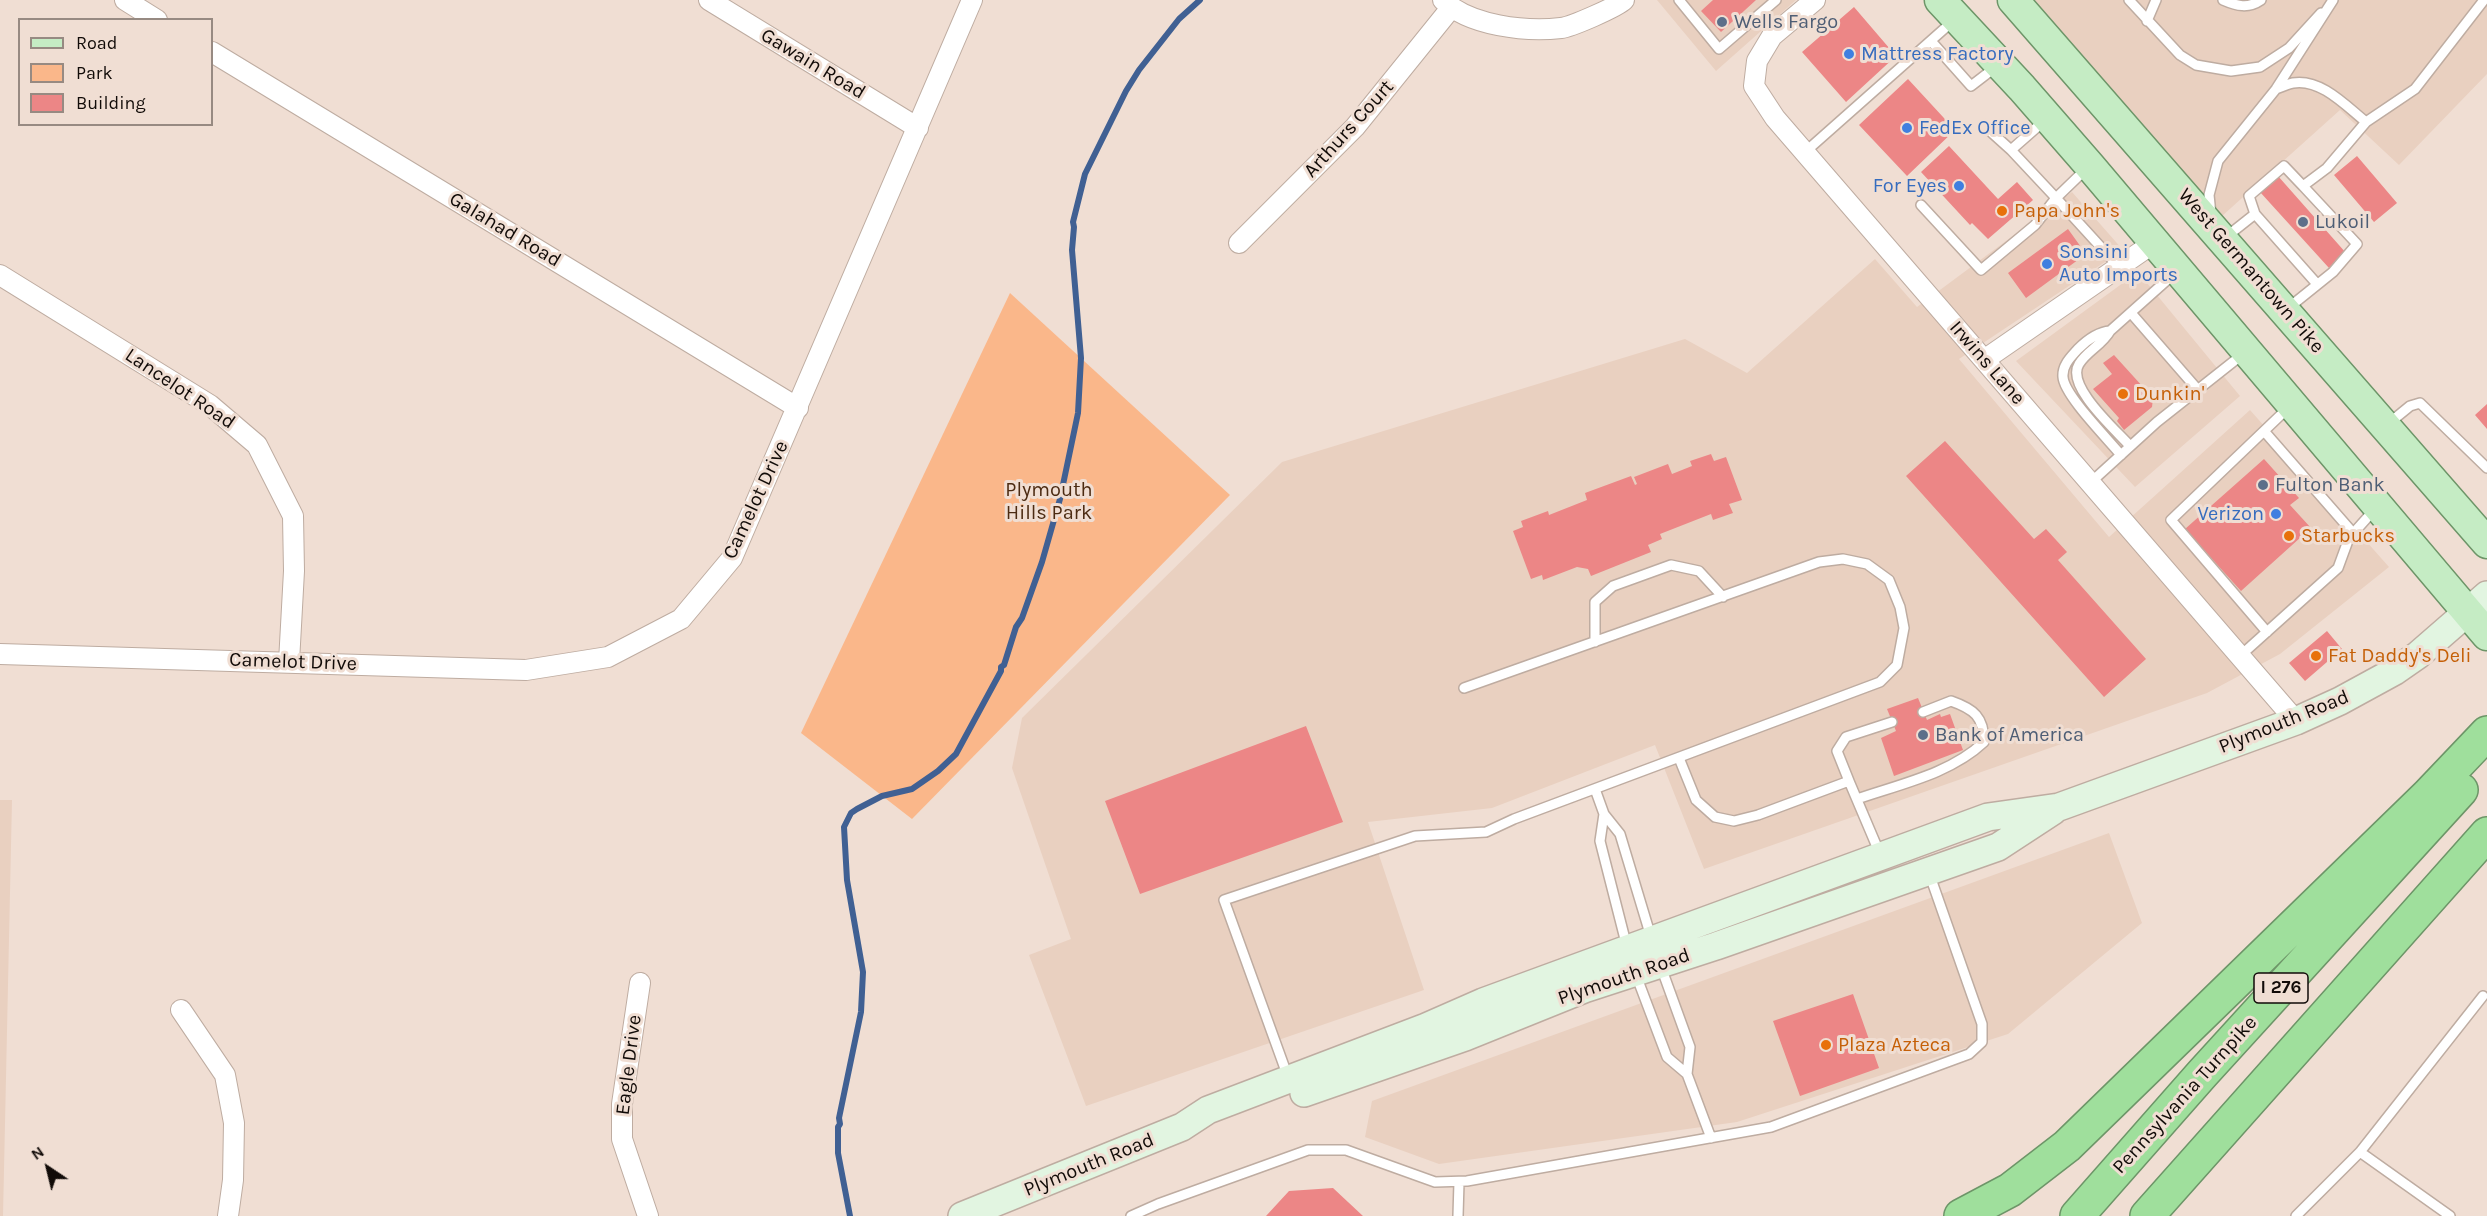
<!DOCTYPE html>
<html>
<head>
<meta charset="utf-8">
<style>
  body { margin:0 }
  #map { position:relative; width:2487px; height:1216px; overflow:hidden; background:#f0ded3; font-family:Karla,sans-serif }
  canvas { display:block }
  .legend { position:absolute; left:18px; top:18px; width:195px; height:108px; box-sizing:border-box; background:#f0ded3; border:2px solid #978a82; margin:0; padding:8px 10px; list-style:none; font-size:18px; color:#110b08 }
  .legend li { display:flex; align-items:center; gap:12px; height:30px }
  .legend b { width:30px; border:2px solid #978a82 }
  .north { position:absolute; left:18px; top:1138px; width:60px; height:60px; -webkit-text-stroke:4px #f0ded3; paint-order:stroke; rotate:325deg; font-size:16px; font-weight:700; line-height:24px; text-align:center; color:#110b08 }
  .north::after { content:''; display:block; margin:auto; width:21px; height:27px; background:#110b08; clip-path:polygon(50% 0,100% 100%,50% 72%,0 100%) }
</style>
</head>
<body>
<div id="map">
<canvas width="2487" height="1216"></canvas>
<ul class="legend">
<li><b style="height:8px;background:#c5ecc4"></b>Road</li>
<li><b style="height:16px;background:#fab78a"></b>Park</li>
<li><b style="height:16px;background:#ec8686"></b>Building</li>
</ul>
<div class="north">N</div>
</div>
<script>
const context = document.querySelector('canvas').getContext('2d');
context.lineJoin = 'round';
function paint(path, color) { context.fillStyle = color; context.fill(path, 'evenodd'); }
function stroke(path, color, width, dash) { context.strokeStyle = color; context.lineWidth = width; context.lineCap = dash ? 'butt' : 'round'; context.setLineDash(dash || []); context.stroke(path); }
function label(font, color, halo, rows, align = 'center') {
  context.font = font + ' Karla,sans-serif'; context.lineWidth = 6; context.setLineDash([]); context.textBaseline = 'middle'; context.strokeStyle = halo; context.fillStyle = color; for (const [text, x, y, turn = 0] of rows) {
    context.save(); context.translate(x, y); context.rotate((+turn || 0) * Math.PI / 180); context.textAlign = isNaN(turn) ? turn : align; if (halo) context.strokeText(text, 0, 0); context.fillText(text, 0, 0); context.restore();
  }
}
paint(new Path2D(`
  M1657 0H1796L1716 71Z
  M2013 0H2487V74L2399 165 2340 110 2212 225Z
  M2072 192 2123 250 1959 359 2109 537 2250 410 2389 567 2280 654 2207 693 1704 869 1655 745 1492 808 1368 822 1424 990 1086 1106 1029 955 1071 939 1012 768 1022 718 1282 462 1685 339 1747 373 1875 259 1917 307Z
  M2138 272 2240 396 2135 487 2016 361Z
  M0 800H12L3 1216H0Z
  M2109 833 2142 923 2008 1034 1737 1122 1439 1164 1365 1137 1372 1101Z`), '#e9d0c0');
paint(new Path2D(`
  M1010 293 1230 495 912 819 801 733Z`), '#fab78a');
stroke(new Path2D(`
  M850 1216 838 1153V1127L840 1124 839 1118 861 1012 863 972 847 880 844 827 851 813 857 809 882 796 912 789 938 771 956 754 1001 671V667L1004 665 1016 627 1022 618 1042 562 1060 499 1078 413 1081 358 1072 250 1074 227 1073 222 1085 174 1126 91 1139 70 1179 19 1200 0`), '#406093', 6);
paint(new Path2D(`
  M1713 0H1756L1721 32 1701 11Z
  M1854 7 1896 56 1846 102 1802 52Z
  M1908 79 1955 130 1907 176 1859 125Z
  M1949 146 1998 199 2017 182 2033 200 1988 239 1972 223 1970 225 1921 172Z
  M2357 156 2397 203 2374 222 2334 175Z
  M2278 176 2346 253 2329 268 2260 192Z
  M2068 229 2086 254 2026 298 2008 273Z
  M2114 355 2153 398 2152 407 2124 430 2117 421 2119 418 2093 389 2112 374 2103 363Z
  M2487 404V429L2475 415Z
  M1945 441 2034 539 2046 529 2067 552 2058 560 2146 659 2104 697 1906 476Z
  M1711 454 1714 461 1726 457 1742 500 1729 504 1733 513 1713 520 1711 514 1660 534 1662 539 1648 545 1651 552 1591 576 1588 569 1577 567 1543 580 1542 575 1531 579 1513 531 1523 527 1521 521 1548 511 1549 515 1587 500 1585 493 1631 476 1635 485 1637 484 1634 477 1668 464 1672 474 1692 466 1690 461Z
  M2264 459 2299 498 2290 505 2311 528 2241 591 2185 529Z
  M2327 631 2342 649 2305 681 2289 663Z
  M1918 698 1927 720 1940 714 1941 717 1950 714 1963 750 1894 776 1881 738 1896 731 1887 709Z
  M1306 726 1343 822 1140 894 1105 801Z
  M1853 994 1879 1068 1800 1096 1773 1021Z
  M1333 1188 1363 1216H1266L1289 1191Z`), '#ec8686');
const lane = new Path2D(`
  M1679 0 1719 49 1776 0
  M2129 0 2180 55 2196 65 2231 71 2260 67 2289 48 2321 13
  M2223 0C2237 6 2248 9 2261 0
  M2147 21 2156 0
  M1931 41 1971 86 1997 66
  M2276 89C2281 87 2288 84 2293 83 2321 78 2347 107 2366 122L2415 89 2484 0
  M2044 121 2011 150 2056 198 2086 169
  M1991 132 2011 150
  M1804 153 1953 21
  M1921 205 1981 270 2035 225 2056 198 2119 267
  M2211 214 2209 195 2218 161 2276 89 2333 0
  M2226 237 2255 214
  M2317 284 2255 214 2249 196 2284 166 2303 186 2327 168 2366 122
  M2287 309 2333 272 2357 244 2303 186
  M2131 313 2198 390
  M2110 331C2102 345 2087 351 2079 364 2065 386 2117 431 2130 446
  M2388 424 2410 406 2420 403 2487 468
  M2264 431 2353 533
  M2121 455C2108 439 2064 395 2063 377 2062 365 2071 357 2078 349 2087 340 2097 332 2110 331L2175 273
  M2090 483 2157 422 2243 354
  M2267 632 2171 520 2288 408
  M1595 642V602L1613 586 1671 565 1699 571 1723 597
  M2240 656 2338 568 2349 538 2375 509
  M1679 758 1696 800 1715 817 1734 821 1758 815 1849 781 1880 854
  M1849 781 1837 751 1846 737 1892 722
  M1595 789 1604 814 1620 834 1651 937
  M1857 799C1900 784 1950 774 1984 742 1984 717 1974 709 1951 701L1923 712
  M1604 814 1600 841 1627 947
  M1661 967 1690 1047 1687 1074 1711 1138
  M1636 975 1667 1057 1687 1074
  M1288 1077 1224 900 1415 836 1486 832 1514 819 1880 682 1897 665 1904 628 1900 607 1889 580 1867 564 1843 559 1819 562 1464 688
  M2360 1152 2450 1216
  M1131 1216 1158 1204 1308 1150H1346L1435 1182 1467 1181 1771 1127 1969 1054 1982 1042V1024L1929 873
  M1458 1216 1459 1182
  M2296 1216 2360 1152 2483 996`);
const street = new Path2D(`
  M125 0 157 20
  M709 0 918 128
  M1443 0C1469 26 1526 32 1561 28 1571 27 1617 7 1624 0
  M1815 0 1772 36 1757 61 1754 86 1775 118 2296 721
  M212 52 798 408
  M1239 243 1355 127 1451 8
  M0 275 210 405 257 445 293 516 294 571 289 662
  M1984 360 2155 242
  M0 654 526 670 608 657 681 619 732 558 972 0
  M640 983 622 1104V1139L648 1216
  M181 1010 225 1075 234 1123 233 1180 228 1216`);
const secondary = new Path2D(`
  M1304 1093 1465 1037 1584 989 1716 946 1998 847 2053 811
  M962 1216 1182 1127 1208 1110 1426 1027 1483 1002 1988 817 2059 807 2296 721 2340 701 2395 671 2418 655 2487 595`);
const primary = new Path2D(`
  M1940 0 2022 88 2090 166 2487 635
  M2013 0 2487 543`);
const highway = new Path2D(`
  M1961 1216 2010 1190 2067 1146 2428 795 2487 733
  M2077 1216 2202 1074 2461 790
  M2147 1216 2487 834`);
stroke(lane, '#beaca1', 12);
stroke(street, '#beaca1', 22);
stroke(secondary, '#beaca1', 30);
stroke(primary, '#6d9568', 33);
stroke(highway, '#6d9568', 36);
stroke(lane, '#fff', 9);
stroke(street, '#fff', 20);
stroke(secondary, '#e2f5e1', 27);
stroke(primary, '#c5ecc4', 30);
stroke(highway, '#9fdf9c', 33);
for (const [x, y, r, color] of [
  [1722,22,6,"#5c6f8a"],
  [1849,54,6,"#3f7fe0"],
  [1907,128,6,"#3f7fe0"],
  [1959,186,6,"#3f7fe0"],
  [2002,211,6,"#e8710a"],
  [2303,222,6,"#5c6f8a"],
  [2047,264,6,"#3f7fe0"],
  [2123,394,6,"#e8710a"],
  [2263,485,6,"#5c6f8a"],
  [2276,514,6,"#3f7fe0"],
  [2289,536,6,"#e8710a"],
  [2316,656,6,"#e8710a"],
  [1923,735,6,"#5c6f8a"],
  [1826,1045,6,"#e8710a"]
]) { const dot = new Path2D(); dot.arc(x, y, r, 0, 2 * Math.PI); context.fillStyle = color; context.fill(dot); stroke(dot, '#f0ded3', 2); }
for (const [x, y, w] of [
  [2281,988,54]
]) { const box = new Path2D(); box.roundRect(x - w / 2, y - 15, w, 30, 4.5); context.fillStyle = '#f0ded3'; context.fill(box); stroke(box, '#110b08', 1.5); }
label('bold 18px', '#110b08', null, [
  ["I 276",2281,988]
]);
label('20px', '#4e5e75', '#f0ded3', [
  ["Wells Fargo",1734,22],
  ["Lukoil",2315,222],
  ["Fulton Bank",2275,485],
  ["Bank of America",1935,735]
], 'left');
label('20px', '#366cbe', '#f0ded3', [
  ["Mattress Factory",1861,54],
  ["FedEx Office",1919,128],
  ["For Eyes",1947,186,"right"],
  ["Sonsini",2059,252],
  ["Auto Imports",2059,275],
  ["Verizon",2264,514,"right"]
], 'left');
label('20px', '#110b08', '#f0ded3', [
  ["Gawain Road",813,64,31],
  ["Arthurs Court",1349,129,-48],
  ["Galahad Road",505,230,31],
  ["West Germantown Pike",2251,271,49],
  ["Irwins Lane",1987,363,49],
  ["Lancelot Road",180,389,34],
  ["Camelot Drive",756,500,-65],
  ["Camelot Drive",293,662,2],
  ["Plymouth Road",2284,722,-22],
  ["Plymouth Road",1624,977,-19],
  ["Eagle Drive",629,1065,-83],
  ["Pennsylvania Turnpike",2185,1095,-48],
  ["Plymouth Road",1089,1165,-22]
]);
label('20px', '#c56008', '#f0ded3', [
  ["Papa John's",2014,211],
  ["Dunkin'",2135,394],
  ["Starbucks",2301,536],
  ["Fat Daddy's Deli",2328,656],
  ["Plaza Azteca",1838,1045]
], 'left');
label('20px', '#4c2b12', '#f0ded3', [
  ["Plymouth",1049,490],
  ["Hills Park",1049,513]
]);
</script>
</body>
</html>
